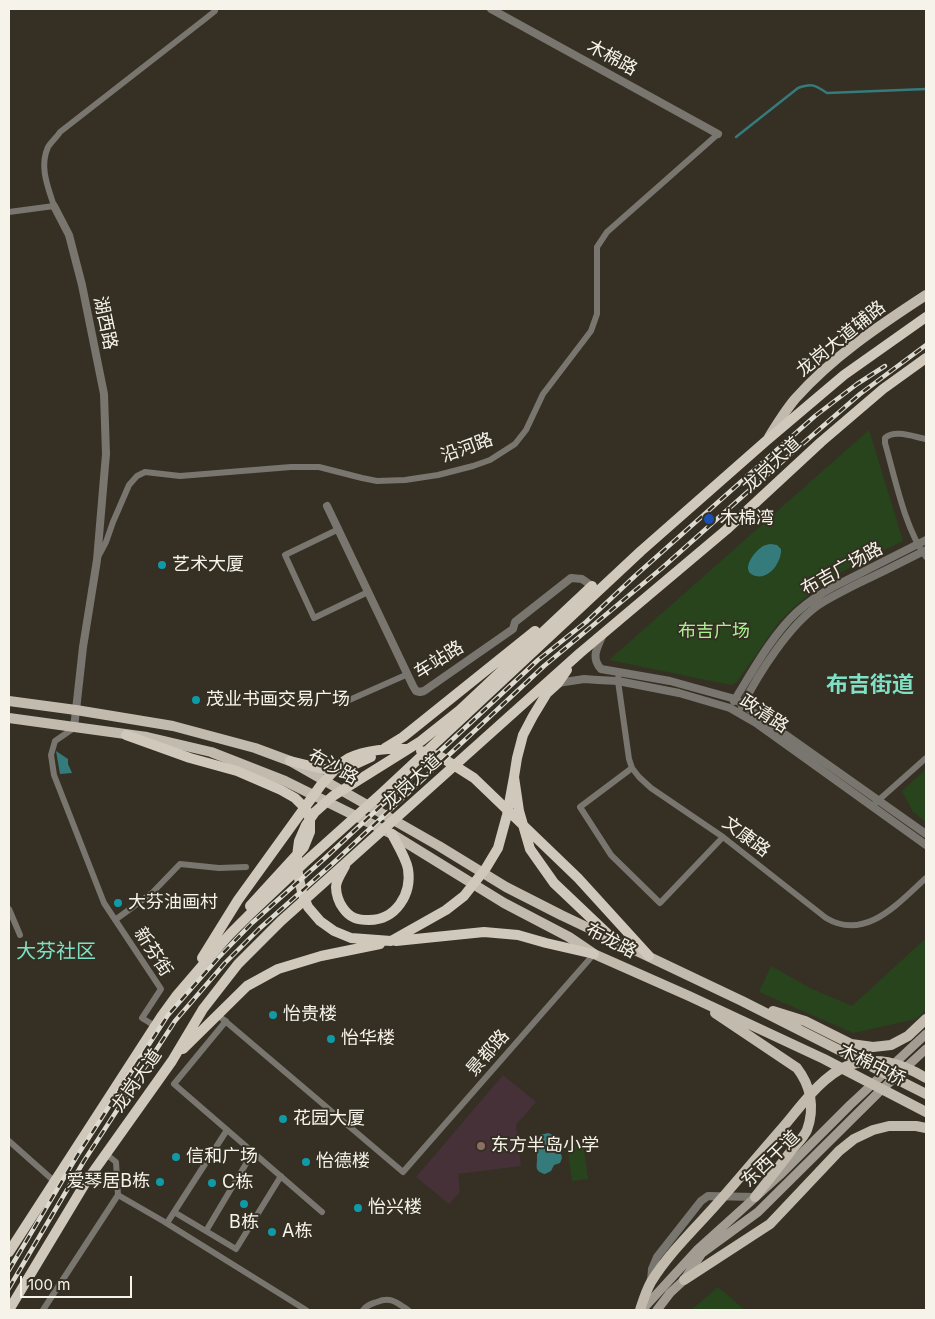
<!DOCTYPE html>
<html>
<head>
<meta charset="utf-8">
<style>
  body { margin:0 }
  #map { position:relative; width:935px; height:1319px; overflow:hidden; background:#353023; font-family:Inter,sans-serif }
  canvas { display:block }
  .frame { position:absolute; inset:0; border:10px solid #f6f3eb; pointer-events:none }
  .scale { position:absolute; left:20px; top:1276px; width:112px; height:22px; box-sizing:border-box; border:2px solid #f6f3eb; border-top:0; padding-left:6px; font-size:15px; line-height:18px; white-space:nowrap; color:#f6f3eb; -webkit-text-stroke:4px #353023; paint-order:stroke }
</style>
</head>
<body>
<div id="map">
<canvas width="935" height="1319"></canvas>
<div class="frame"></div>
<div class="scale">100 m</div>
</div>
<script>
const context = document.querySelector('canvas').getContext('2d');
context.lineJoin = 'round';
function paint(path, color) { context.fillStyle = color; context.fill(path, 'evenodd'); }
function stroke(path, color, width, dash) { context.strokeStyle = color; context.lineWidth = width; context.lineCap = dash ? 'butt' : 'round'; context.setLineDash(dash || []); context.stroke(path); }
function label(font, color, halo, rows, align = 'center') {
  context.font = font + ' Inter,"Noto Sans SC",sans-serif'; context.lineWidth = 4; context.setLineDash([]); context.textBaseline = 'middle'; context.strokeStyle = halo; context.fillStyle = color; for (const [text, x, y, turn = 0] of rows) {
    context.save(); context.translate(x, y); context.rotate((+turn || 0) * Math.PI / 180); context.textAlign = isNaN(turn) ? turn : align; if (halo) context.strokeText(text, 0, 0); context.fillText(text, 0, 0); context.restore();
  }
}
paint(new Path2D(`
  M503 1075 536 1102 516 1125 521 1166 458 1174 460 1192 449 1204 416 1177Z`), '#453137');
paint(new Path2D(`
  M869 430 903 541 866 559 827 580 794 607 779 622 737 682 731 685 609 660Z
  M926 769V822L913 812 902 791Z
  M926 938V1010L916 1019 853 1033 759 992 771 966 810 988 852 1006Z
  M583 1142 588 1179 572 1181 567 1144Z
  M718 1287 745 1310H691Z`), '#27441d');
paint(new Path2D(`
  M771 544 777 545 781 549C782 562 768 582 753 575 740 569 756 550 763 546 766 545 768 544 771 544Z
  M56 751 68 759V764L72 773 60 774Z
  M548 1133C557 1136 560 1143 555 1151L561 1154 562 1158 560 1163 554 1165 551 1171 545 1174C534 1171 537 1167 537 1158 538 1148 532 1145 540 1135Z`), '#357b7c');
stroke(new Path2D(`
  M736 137 798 88C812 83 815 85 827 93L926 89`), '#357b7c', 2.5);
stroke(new Path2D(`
  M9 212 54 206C48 187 39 167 48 147 51 142 57 137 60 132L205 19 215 11V9
  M926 439C914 437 895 429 885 438V443C895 478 905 529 926 557
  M339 529 285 555 314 618 368 592
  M98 557 106 542 113 522 129 485 137 476 145 472 180 476 291 467H319L362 478 377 481 405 480 438 475 473 466 490 460 515 444 526 430 543 394 591 331 597 314V247L607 232 718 134
  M619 672 618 681 629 759 632 768 639 777 651 788 723 837 826 918C866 942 899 902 926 878
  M347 701 408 674
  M74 728 55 741 51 755 54 775 104 903 161 989 142 1018 155 1026
  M632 768 580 807 611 855 660 903 723 837
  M872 806 926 758
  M9 909 20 935
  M115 920 152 893 180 864 219 868 246 867
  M218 1015 403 1172 594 954
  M226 1021 174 1084 322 1212
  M9 1141 54 1181
  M106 1154 116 1162 118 1195 163 1221 306 1310
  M174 1212 236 1249 281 1176
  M167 1223 227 1130
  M206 1231 253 1152
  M43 1310 118 1195
  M363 1310C367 1305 371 1304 377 1302 391 1296 397 1303 408 1310`), '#79756f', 6);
stroke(new Path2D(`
  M491 9 718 134
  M54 206 69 235 82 285 104 394 106 454 97 560 83 647 74 728
  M327 506 413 686 416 691 420 692 424 691 513 629 515 622 571 578 582 579 592 586
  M603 634C598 647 590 657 601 669L670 681 735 699 926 834
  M558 683 584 679 598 680 618 681 679 693 730 708 756 723 926 845
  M734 701C752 672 772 635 797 612 808 602 820 594 833 587L926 540
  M742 706C759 673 789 625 820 604 833 596 847 589 861 582 883 572 904 561 926 550
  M651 1281 652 1269 657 1257 701 1201 708 1196 755 1197`), '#79756f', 8);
stroke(new Path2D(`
  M642 1310 698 1249 780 1175 850 1105 926 1034
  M657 1310 670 1293 684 1280 702 1253 758 1212 877 1094 926 1049`), '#a29c92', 9);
stroke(new Path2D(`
  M769 437C777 424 785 411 795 399 832 357 880 325 926 295
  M9 701 76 710 173 726 255 748 290 761 439 846 506 887 561 915 742 1001 926 1094
  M9 718 147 737 211 752 285 781 392 834 504 903 569 937 594 954 689 996 824 1059 926 1112
  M773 1011 805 1021 851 1044 873 1047 891 1045 908 1036 926 1019
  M715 1013 797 1068C811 1086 815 1108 807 1130 804 1137 796 1145 791 1151 779 1167 767 1182 755 1197
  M684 1280 770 1224 839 1151 854 1139 873 1130 889 1126H916L926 1128
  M640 1310C643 1301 646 1291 651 1282 671 1250 698 1226 722 1198 743 1174 763 1150 784 1126 801 1106 822 1076 847 1066 875 1055 901 1063 926 1078`), '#c2baad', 10);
stroke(new Path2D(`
  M567 670 558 683 547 693 533 716 523 735 517 758 514 777 519 811 530 849 554 883 613 939
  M126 735 190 758 237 771 281 790 295 798 306 809 310 820V832L304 847 250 906
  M385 748 403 737 535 631
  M421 751 441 757 474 778 578 878 649 956
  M290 761 323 769 347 768 371 757
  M514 777 507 815 498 848 486 868 464 896 446 910 391 941 351 938 334 931 320 921 308 907 302 892 298 874 297 856 299 841 306 825 315 812 333 796 421 741 460 710 592 586
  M345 866C342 872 336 880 336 887 336 894 339 903 343 908 350 918 357 920 369 920 396 920 412 894 408 869 406 858 397 844 392 834
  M396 941 484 932 518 935 546 943 594 954
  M202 958 238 900 321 785C329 777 338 764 349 758 365 750 390 748 407 749
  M183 1049 247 986 278 969 321 956 380 944
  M9 1252 161 1017 177 995 213 953 230 934 251 913 304 863 382 793 641 551 766 441 844 375 926 317
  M9 1310 86 1182 172 1061 203 1009 238 964 281 921 580 653 726 530 821 442 883 389 926 358`), '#d0c8ba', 10);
const rail = new Path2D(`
  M9 1270 77 1156 168 1015 219 957 252 923 325 858 538 660 586 622 636 575 815 416 857 384 885 366
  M9 1288 84 1161 175 1021 225 963 259 929 331 865 544 666 662 568 762 479 860 394 926 345`);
stroke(rail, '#dddad1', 4.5);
stroke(rail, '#353023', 2.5, [8]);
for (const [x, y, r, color] of [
  [709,519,6,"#1a4fb4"],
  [162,565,5,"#0f9aa8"],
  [196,700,5,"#0f9aa8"],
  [118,903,5,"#0f9aa8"],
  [273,1015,5,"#0f9aa8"],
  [331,1039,5,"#0f9aa8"],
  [283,1119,5,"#0f9aa8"],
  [481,1146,5,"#8d6e63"],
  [176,1157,5,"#0f9aa8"],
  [306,1162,5,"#0f9aa8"],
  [160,1182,5,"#0f9aa8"],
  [212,1183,5,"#0f9aa8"],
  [244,1204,5,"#0f9aa8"],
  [358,1208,5,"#0f9aa8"],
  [272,1232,5,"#0f9aa8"]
]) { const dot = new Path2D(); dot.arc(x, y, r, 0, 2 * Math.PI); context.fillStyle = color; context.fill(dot); stroke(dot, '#353023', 2); }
label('18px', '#f6f3eb', '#353023', [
  ["木棉路",612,58,29],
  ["湖西路",105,323,78],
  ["龙岗大道辅路",841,339,-39],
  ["沿河路",467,448,-20],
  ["龙岗大道",772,465,-43],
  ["布吉广场路",842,569,-29],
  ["车站路",439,660,-32],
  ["政清路",764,714,33],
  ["布沙路",333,767,29],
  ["龙岗大道",412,782,-42],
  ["文康路",746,837,37],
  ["布龙路",611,941,27],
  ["新芬街",153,952,57],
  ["景都路",488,1053,-49],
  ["木棉中桥",872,1065,27],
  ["龙岗大道",137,1081,-55],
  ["东西干道",771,1159,-44]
]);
label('18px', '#f6f3eb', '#353023', [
  ["木棉湾",720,519],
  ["艺术大厦",172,565],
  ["茂业书画交易广场",206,700],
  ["大芬油画村",128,903],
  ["怡贵楼",283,1015],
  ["怡华楼",341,1039],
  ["花园大厦",293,1119],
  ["东方半岛小学",491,1146],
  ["信和广场",186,1157],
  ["怡德楼",316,1162],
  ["爱琴居B栋",150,1182,"right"],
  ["C栋",222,1183],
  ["怡兴楼",368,1208],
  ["B栋",244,1223,"center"],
  ["A栋",282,1232]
], 'left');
label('18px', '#a9f190', '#353023', [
  ["布吉广场",714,632]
]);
label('20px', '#7fe0c5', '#353023', [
  ["大芬社区",56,952]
]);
label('bold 22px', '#7fe0c5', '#353023', [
  ["布吉街道",870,685]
]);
</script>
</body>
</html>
